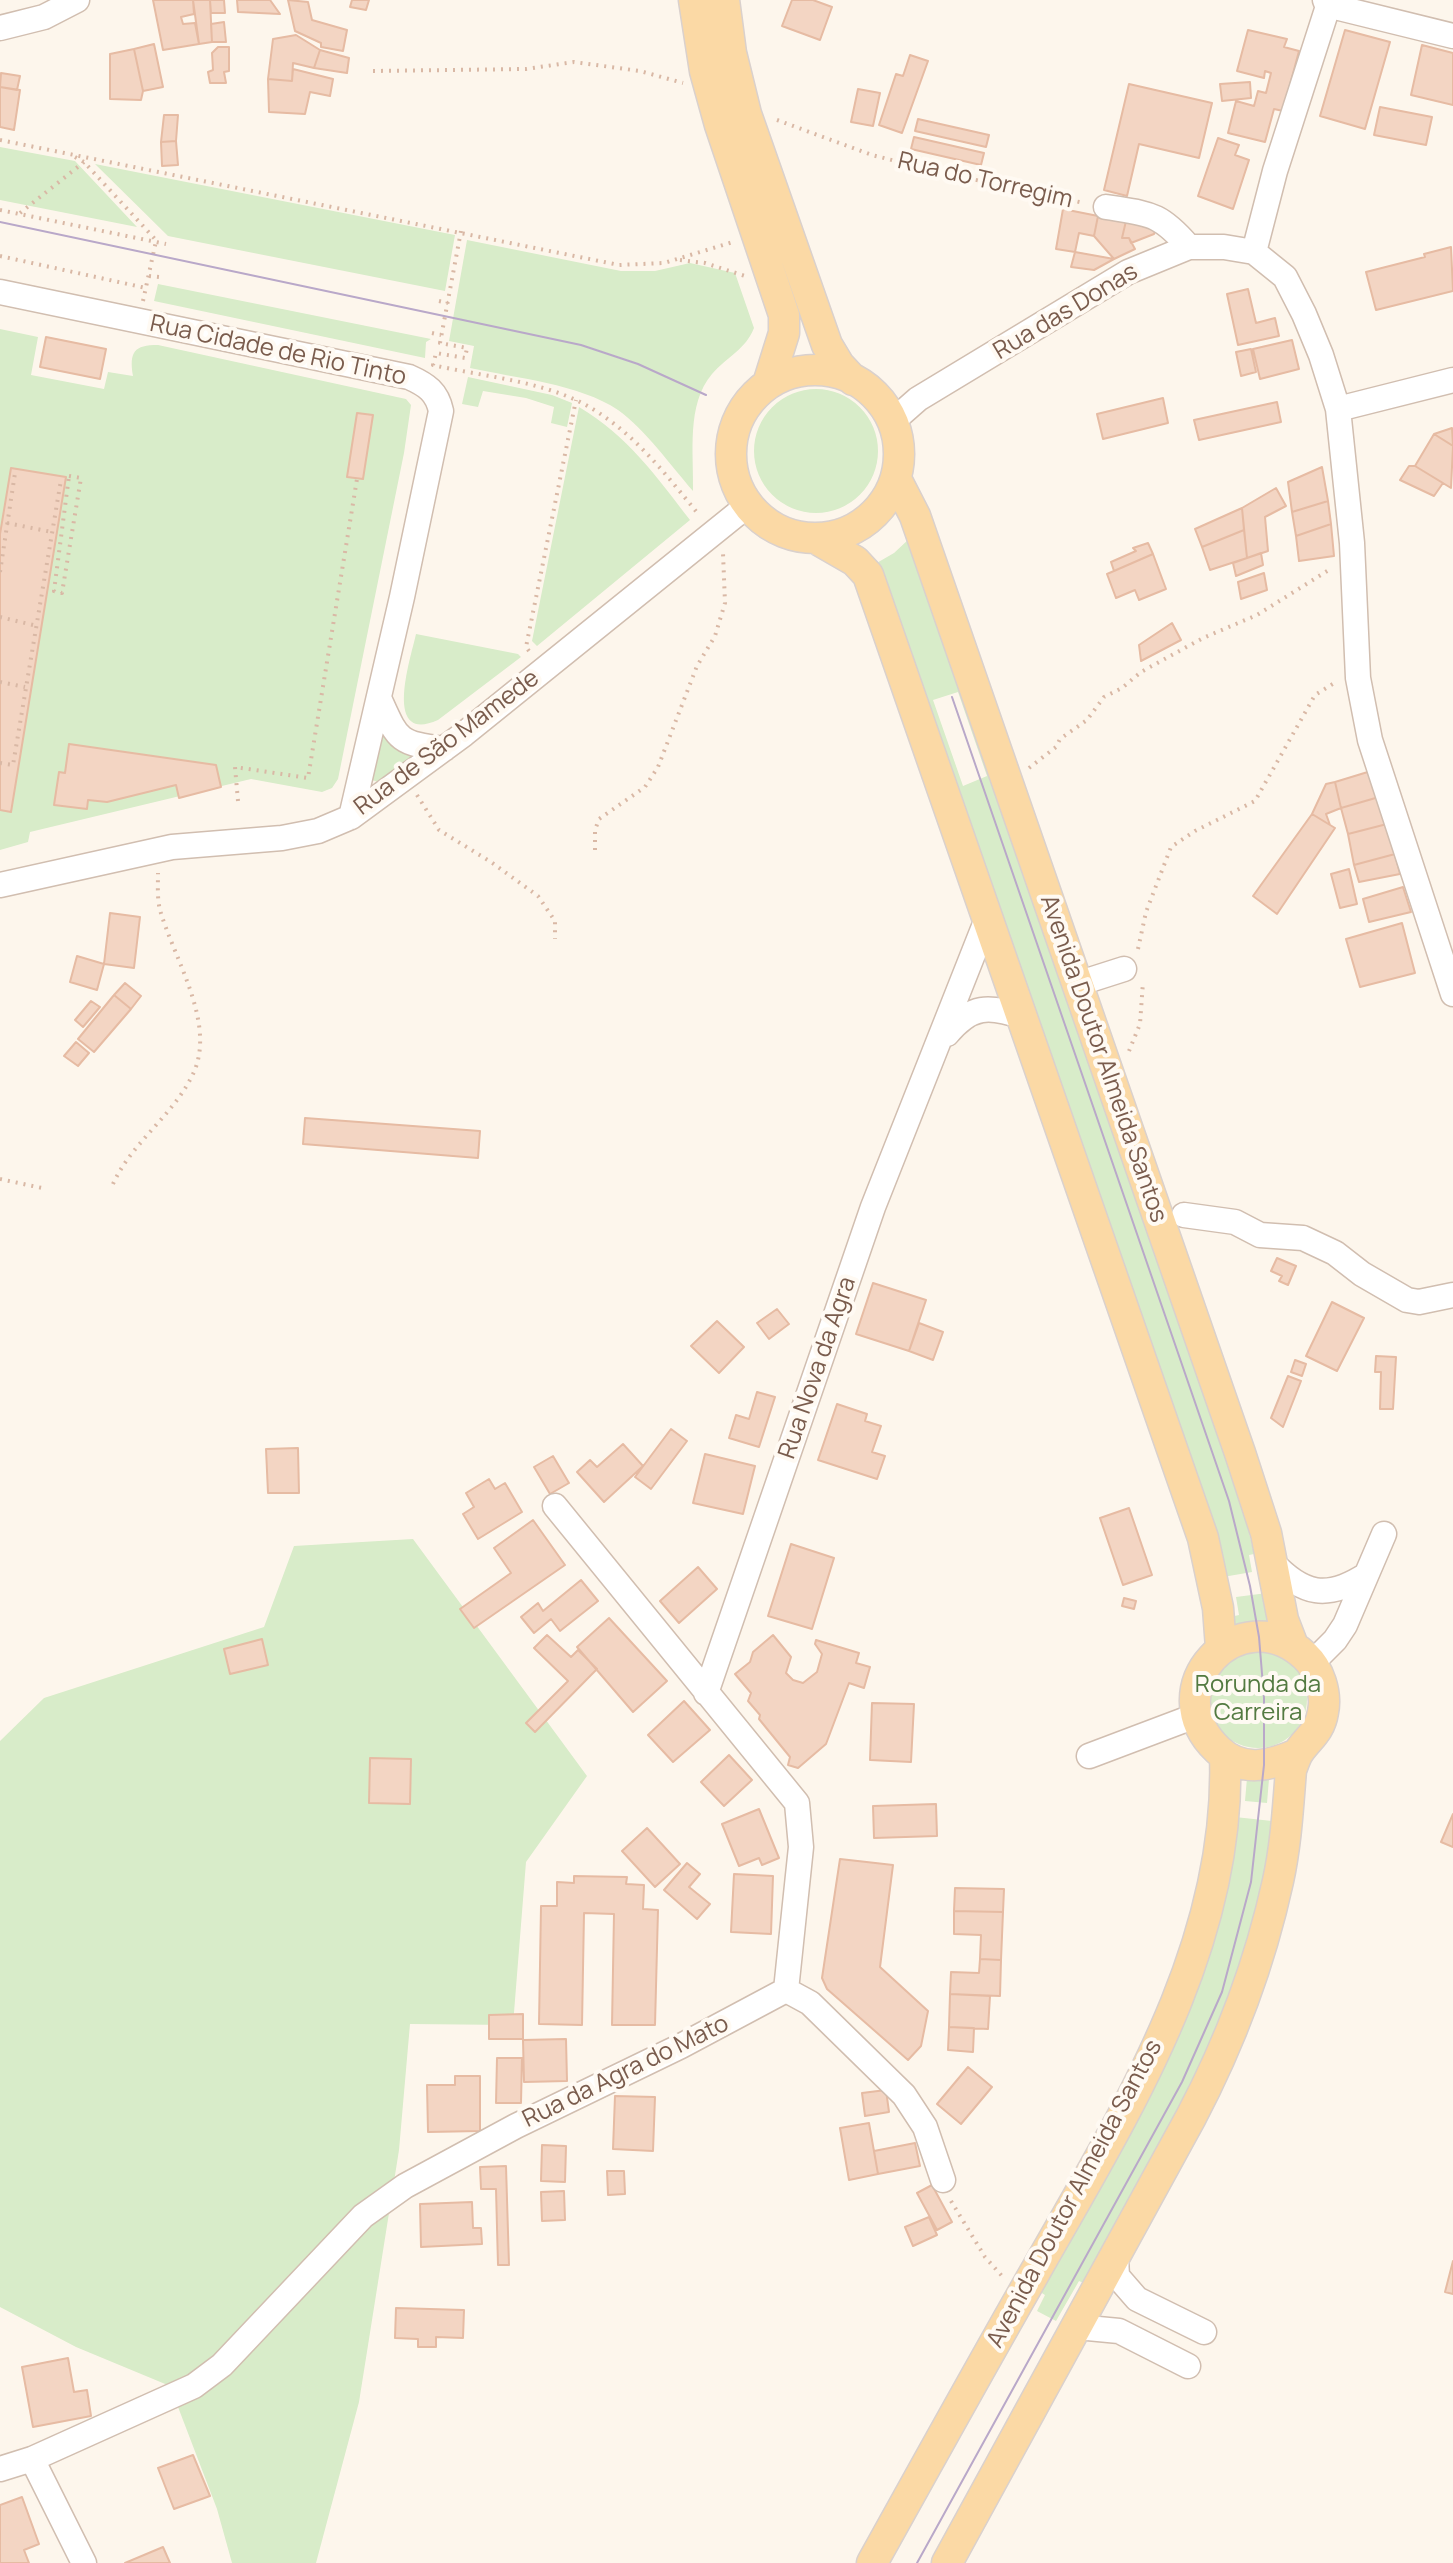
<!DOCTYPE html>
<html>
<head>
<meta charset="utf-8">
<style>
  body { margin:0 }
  canvas { display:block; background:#fdf6ec }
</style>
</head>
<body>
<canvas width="1453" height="2563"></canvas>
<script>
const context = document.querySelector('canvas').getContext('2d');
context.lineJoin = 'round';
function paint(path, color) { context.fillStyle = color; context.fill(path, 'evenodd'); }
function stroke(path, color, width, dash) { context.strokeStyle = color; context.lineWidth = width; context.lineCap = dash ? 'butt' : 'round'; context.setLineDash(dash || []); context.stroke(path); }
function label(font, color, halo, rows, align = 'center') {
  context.font = font + ' Manrope,sans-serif'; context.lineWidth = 8; context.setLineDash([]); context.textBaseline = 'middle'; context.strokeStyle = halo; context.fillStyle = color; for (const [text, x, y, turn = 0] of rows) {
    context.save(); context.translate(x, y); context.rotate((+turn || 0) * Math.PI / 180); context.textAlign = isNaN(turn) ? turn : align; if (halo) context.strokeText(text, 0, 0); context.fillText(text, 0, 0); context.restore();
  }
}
paint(new Path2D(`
  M0 147 75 161 137 227 0 200Z
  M95 164 455 235 445 291 168 236Z
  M467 240 621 271H655L690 263 735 273 754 328C746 349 727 357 712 374 686 405 694 453 693 491 671 466 645 429 618 410 580 384 515 378 470 368L474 346 449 341Z
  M158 284 431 339 426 342 425 358 154 301Z
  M0 329 38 337 31 375 104 389 108 372 133 376C129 352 134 345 158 345L406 399 411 405 404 453 338 779 332 788 322 792 251 779 30 832 28 842 0 850Z
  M468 377 552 395 572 403 567 427 551 423 554 407 526 398 483 391 478 407 462 404Z
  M754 451a62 62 0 1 1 124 0a62 62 0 1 1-124 0Z
  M579 407C627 435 657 477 690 520L537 646 532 641Z
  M909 539 1243 1506 1254 1554 1249 1555 1252 1572 1223 1577 1211 1525 1158 1361 955 788 894 603 875 564 894 553ZM958 692 987 776 963 786 933 700Z
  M416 634 518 654 521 657 438 720C382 745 411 657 416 634Z
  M384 733 413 755 378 782 372 780Z
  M413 1539 587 1776 526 1862 513 2025 410 2024 399 2150 359 2402 316 2563H232L217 2509 170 2386 76 2347 0 2307V1741L44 1698 264 1627 294 1546Z
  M1267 1593 1271 1622 1250 1621 1231 1627 1230 1617 1239 1615 1236 1597Z
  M1209 1699a49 49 0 1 1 98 0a49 49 0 1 1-98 0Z
  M1247 1778 1269 1779 1267 1803 1245 1801Z
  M1235 1817 1272 1821C1267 1870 1259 1918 1244 1966 1210 2076 1142 2183 1088 2285L1079 2281 1056 2321 1037 2311 1045 2295 1037 2290 1121 2140Z`), '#d8ecc9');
const building = new Path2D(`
  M153 0H193L194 14 181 17 183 24 195 23 199 44 163 50Z
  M193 0H210L212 42 199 44Z
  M210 0H224L225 13H211Z
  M237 0H270L280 14 238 12Z
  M288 0 308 2 312 20 347 30 343 51 321 47V43L295 31Z
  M352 0H369L366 10 350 7Z
  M792 0H813L832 7 820 40 782 26Z
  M224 22 226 42H212L211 24Z
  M1248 30 1287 39 1284 47 1299 51 1283 111 1274 109 1265 142 1228 133 1236 101 1254 106 1258 91 1266 93 1271 73 1265 71 1264 78 1237 71Z
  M1345 30 1390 42 1365 129 1320 116Z
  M296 35 320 50 314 68 293 63 292 81 268 79 273 39Z
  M154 44 163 87 143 91 134 49Z
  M1422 45 1453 53V105L1411 95Z
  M218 47H229V71L224 72 226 83H210L208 72 213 70 212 53Z
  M134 49 143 91 141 100 110 99V54Z
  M320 50 349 58 347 73 314 68Z
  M910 55 928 61 902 133 879 125 896 74 903 76Z
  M293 69 333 79 330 96 310 92 305 114 269 112 268 79 292 81Z
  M1 73 20 76 17 90 0 87Z
  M1250 82 1251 98 1222 101 1220 84Z
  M1129 84 1212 103 1199 158 1139 144 1127 196 1104 190Z
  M0 87 20 90 14 130 0 127Z
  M858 89 880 93 873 126 851 122Z
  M1380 107 1432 117 1426 145 1374 135Z
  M164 115H178L176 141 161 142Z
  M918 119 989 135 986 147 915 131Z
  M914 137 984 153 981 165 911 149Z
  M1218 138 1239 145 1235 155 1249 160 1233 209 1198 196Z
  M176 141 178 165 162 166 161 142Z
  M1063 209 1098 216 1094 236 1079 233 1075 252 1056 249Z
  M1098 216 1126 221 1122 238H1129L1135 249 1114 259 1094 236Z
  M1126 221 1156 228 1154 234 1131 243 1129 238H1122Z
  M1451 247 1453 291 1376 310 1366 272 1425 257 1424 254Z
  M1075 252 1114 259 1094 270 1071 267Z
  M1248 289 1256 323 1275 318 1279 336 1238 345 1227 294Z
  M46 337 106 349 100 379 40 367Z
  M1292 340 1299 369 1260 379 1253 349Z
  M1251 349 1256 372 1241 376 1236 352Z
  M1163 398 1168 423 1103 439 1097 414Z
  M1277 402 1281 422 1199 440 1194 420Z
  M357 413 373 415 363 479 347 477Z
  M1452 428 1453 446 1434 434Z
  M1434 434 1453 446 1451 488 1415 466Z
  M1409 466H1415L1443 483 1434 496 1400 480Z
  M1322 467 1328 501 1292 512 1288 482Z
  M11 468 66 477 11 812 0 810V534Z
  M1276 488 1286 506 1265 517 1268 551 1247 558 1242 508Z
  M1328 501 1331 524 1296 536 1292 512Z
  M1242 508 1244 530 1202 547 1195 529Z
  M1331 524 1334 556 1299 561 1296 536Z
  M1244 530 1247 558 1210 570 1202 547Z
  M1148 543 1153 554 1114 571 1111 562 1136 551 1133 548Z
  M1261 553 1263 565 1236 576 1233 563Z
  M1153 554 1166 589 1139 600 1135 590 1116 598 1107 574Z
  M1264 573 1267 590 1241 599 1238 582Z
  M1172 623 1181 640 1141 661 1139 645Z
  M69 744 216 765 221 787 179 798 176 785 107 802 88 800 87 809 54 805 59 772 65 773Z
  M1371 771 1379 797 1341 808 1335 782Z
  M1335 782 1341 808 1326 814 1330 825 1312 814 1326 784Z
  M1379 797 1387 824 1348 834 1341 808Z
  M1312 814 1335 828 1277 914 1253 896Z
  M1387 824 1395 854 1354 865 1348 834Z
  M1395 854 1400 874 1359 882 1354 865Z
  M1349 869 1357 904 1340 908 1331 874Z
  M1403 887 1411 912 1369 922 1363 899Z
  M110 913 140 917 134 968 104 964Z
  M1402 923 1415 973 1360 987 1346 939Z
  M77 956 104 964 97 990 70 982Z
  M125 983 141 996 131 1009 114 995Z
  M114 995 131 1009 94 1052 78 1039Z
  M91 1001 100 1007 83 1027 75 1020Z
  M76 1042 89 1053 78 1066 64 1056Z
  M305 1118 480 1131 478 1158 303 1144Z
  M1277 1258 1296 1266 1288 1285 1279 1281 1282 1276 1271 1271Z
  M873 1283 926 1300 909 1351 856 1334Z
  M1332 1302 1364 1318 1337 1371 1306 1356Z
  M777 1309 789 1324 769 1339 757 1323Z
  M717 1321 744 1347 719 1373 691 1346Z
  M919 1323 943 1332 933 1360 909 1351Z
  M1376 1356 1396 1357 1393 1409H1380L1381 1372H1375Z
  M1295 1360 1306 1364 1302 1376 1291 1372Z
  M1288 1376 1301 1381 1283 1427 1271 1418Z
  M757 1392 775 1397 759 1447 729 1438 736 1415 749 1419Z
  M837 1404 867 1414 865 1421 881 1426 872 1452 885 1456 877 1479 818 1460Z
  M671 1429 687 1441 651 1489 635 1477Z
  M623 1444 643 1466 604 1502 577 1472 590 1460 597 1467Z
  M298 1448 299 1493H268L266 1449Z
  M705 1454 755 1466 743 1514 693 1503Z
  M553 1456 569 1483 550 1494 534 1467Z
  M489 1479 495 1489 505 1483 522 1512 478 1539 463 1514 474 1507 466 1493Z
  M1129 1508 1152 1575 1123 1585 1100 1518Z
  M533 1520 565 1565 474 1628 460 1609 511 1573 494 1548Z
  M791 1544 834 1558 812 1629 768 1616Z
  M698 1567 717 1589 679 1623 660 1601Z
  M581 1580 598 1601 560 1631 551 1619 534 1633 521 1617 538 1603 543 1611Z
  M1124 1598 1136 1601 1134 1609 1122 1606Z
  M609 1618 667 1681 633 1712 577 1647Z
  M547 1635 571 1657 578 1650 597 1669 535 1732 526 1723 568 1681 534 1648Z
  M773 1635 791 1657 786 1673 793 1680 803 1683 817 1672 822 1654 815 1644 816 1640 859 1653 856 1663 870 1667 864 1688 849 1683 826 1744 798 1768 788 1765 790 1757 759 1719 760 1715 748 1701 751 1693 735 1674 750 1662 753 1652Z
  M262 1639 268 1665 230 1674 224 1649Z
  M684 1701 710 1730 673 1762 648 1735Z
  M872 1703 914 1704 911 1762 870 1760Z
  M729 1755 752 1780 724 1806 701 1782Z
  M370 1758 411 1759 410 1804 369 1803Z
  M936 1804 937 1836 874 1838 873 1806Z
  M759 1809 779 1858 762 1865 759 1858 739 1866 722 1824Z
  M1453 1814V1847L1441 1842Z
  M647 1828 680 1864 655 1887 622 1851Z
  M840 1859 893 1865 880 1967 928 2011 921 2046 908 2060 827 1989 822 1978Z
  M687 1863 700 1874 689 1887 710 1904 697 1919 664 1890Z
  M734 1874 773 1876 771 1934 731 1932Z
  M574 1876 627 1877 626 1884 644 1885 643 1909 658 1910 655 2025H612L614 1914 584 1913 582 2025 539 2024 541 1906H557V1882L574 1883Z
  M955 1888 1004 1889 1003 1912 954 1911Z
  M954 1911 1003 1912 1001 1960 980 1959 981 1935 954 1934Z
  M980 1959 1001 1960 1000 1996 950 1994 951 1972 979 1973Z
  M950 1994 990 1996 988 2029 949 2027Z
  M523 2014V2039H489V2015Z
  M949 2027 974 2028 973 2052 948 2050Z
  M566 2039 567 2081 524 2082 523 2040Z
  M497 2058H522L521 2103H496Z
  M968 2067 992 2087 961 2124 937 2104Z
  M455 2076H480V2131L428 2132 427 2085H455Z
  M886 2090 889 2112 865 2116 862 2093Z
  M615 2096 655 2097 653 2151 613 2149Z
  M869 2123 878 2174 849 2180 840 2128Z
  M915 2143 920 2166 878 2174 874 2151Z
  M542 2145 566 2146 565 2182 541 2181Z
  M506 2166 509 2265H498L496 2189H481L480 2167Z
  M607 2171H624L625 2194 608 2195Z
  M932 2185 952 2222 937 2230 917 2193Z
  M564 2191 565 2220 542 2221 541 2192Z
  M472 2202 473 2228H481L482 2244 421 2247 420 2204Z
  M929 2217 937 2235 913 2246 905 2227Z
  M1453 2261V2294L1445 2292Z
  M396 2308 464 2310 463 2338 436 2337V2347H418V2339L395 2338Z
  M68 2358 74 2392 87 2390 91 2416 33 2427 22 2367Z
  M193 2455 210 2496 174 2509 158 2468Z
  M22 2497 39 2544 24 2550 29 2563H0V2505Z
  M163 2547 170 2563H125Z`);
paint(building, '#f3d5c3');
stroke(building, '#e6bba3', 2);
const minor = new Path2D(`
  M1325 0 1327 5 1453 36
  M1330 0 1275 171 1254 252 1285 277 1304 314 1321 355 1338 409 1352 543 1358 678 1370 740 1453 994
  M0 28 44 17 77 0
  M1106 207C1149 214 1159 212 1189 247
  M0 292 409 377C427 385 437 392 441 411L402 597 351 817
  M1338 409 1453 380
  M893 421 918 399 1128 272 1189 247H1224L1254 252
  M379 698C398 740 397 743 444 749
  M0 885 172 847 282 838 318 831 351 817 464 734 748 505
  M1077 984 1124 969
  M947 1034C971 1005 989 1005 1023 1017
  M1184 1215 1235 1222 1260 1235 1303 1238 1335 1253 1362 1274 1407 1300 1419 1302 1453 1295
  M1272 1562C1303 1595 1327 1600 1366 1575
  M1312 1663 1335 1640 1345 1625 1384 1534
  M706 1693 873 1207 987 919
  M1089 1756 1195 1716
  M786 1990 810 2003 904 2095 925 2127 943 2180
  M1116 2258 1117 2276 1137 2299 1204 2332
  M1077 2327 1119 2331 1188 2366
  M32 2459 84 2563
  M0 2469 32 2459 194 2386 222 2365 363 2216 405 2186 516 2126 681 2046 786 1990 801 1847 797 1803 555 1506`);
const major = new Path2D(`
  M694 0 705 71 720 125 784 315V333L768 384
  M724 0 731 53 746 114 827 345 839 365 853 380
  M731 454a84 84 0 1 1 168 0a84 84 0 1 1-168 0Z
  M896 479 915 516 1240 1453 1266 1533 1283 1620 1293 1646
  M815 538 855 561 868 575 1203 1538 1218 1608 1221 1648
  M872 2563C926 2466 980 2368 1035 2272 1125 2113 1232 1946 1225 1756
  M947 2563 1191 2117C1230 2043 1260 1963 1278 1881 1286 1845 1288 1807 1291 1770 1293 1765 1295 1758 1298 1753 1308 1738 1320 1732 1323 1712 1327 1693 1319 1669 1305 1656 1239 1596 1153 1689 1218 1750 1242 1773 1270 1766 1297 1754`);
stroke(minor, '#d1beb0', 27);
stroke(major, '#dad1cd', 33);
stroke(new Path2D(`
  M373 71 526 69 574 62 640 71 683 83
  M777 120 872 155 934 171 1084 203
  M0 140 619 265 664 263 733 242
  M75 157 84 162 155 239
  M0 210 166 244
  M20 213 84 162
  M461 231 440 343 467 348 465 358 436 353 433 365C480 376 534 380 578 401 629 426 664 472 699 515
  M0 256 146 288
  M680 260 705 263 745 276
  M149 276 159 277
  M143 301 156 241
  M439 301 448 303
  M432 333 441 335
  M69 476 81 478 62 593 54 591Z
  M7 523 52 532
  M0 572 15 473
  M0 617 37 626
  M529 651 526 647 576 400
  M0 682 25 687
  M0 763 13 765 61 480
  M1029 768 1056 747 1060 739 1087 720 1104 697 1122 688 1141 672 1203 638 1257 615 1332 568
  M417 795 439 830 491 862 538 896 555 921V939
  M238 801 235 767 308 778 357 479
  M595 850V830L599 819 645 787 658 767 697 666 715 636 725 603 723 553
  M1138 949 1146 912 1171 847 1195 831 1255 801 1315 695 1336 682
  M1129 1051 1140 1024 1143 982
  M0 1179 42 1188
  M113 1184C132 1142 173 1116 193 1074 217 1024 174 959 160 910 157 898 158 885 158 873
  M951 2201 985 2257 1002 2276`), '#d9b8a5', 4, [2, 6]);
stroke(minor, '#fff', 24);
stroke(major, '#fbd9a5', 30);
stroke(new Path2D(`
  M0 222 581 345 638 364 706 395
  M917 2563 1182 2082 1222 1992 1251 1882 1264 1765V1698L1259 1637 1250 1586 1229 1501 952 697`), '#b9a8c9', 2);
label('24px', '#7a5c4d', '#fffaf3', [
  ["Rua do Torregim",985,181,13],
  ["Rua das Donas",1066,312,-31],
  ["Rua Cidade de Rio Tinto",278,351,12],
  ["Rua de São Mamede",447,743,-37],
  ["Avenida Doutor Almeida Santos",1103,1059,71],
  ["Rua Nova da Agra",818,1368,-71],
  ["Rua da Agra do Mato",626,2072,-26],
  ["Avenida Doutor Almeida Santos",1075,2194,-62]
]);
label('24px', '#537a41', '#fffaf3', [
  ["Rorunda da",1258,1685],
  ["Carreira",1258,1713]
]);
</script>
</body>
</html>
